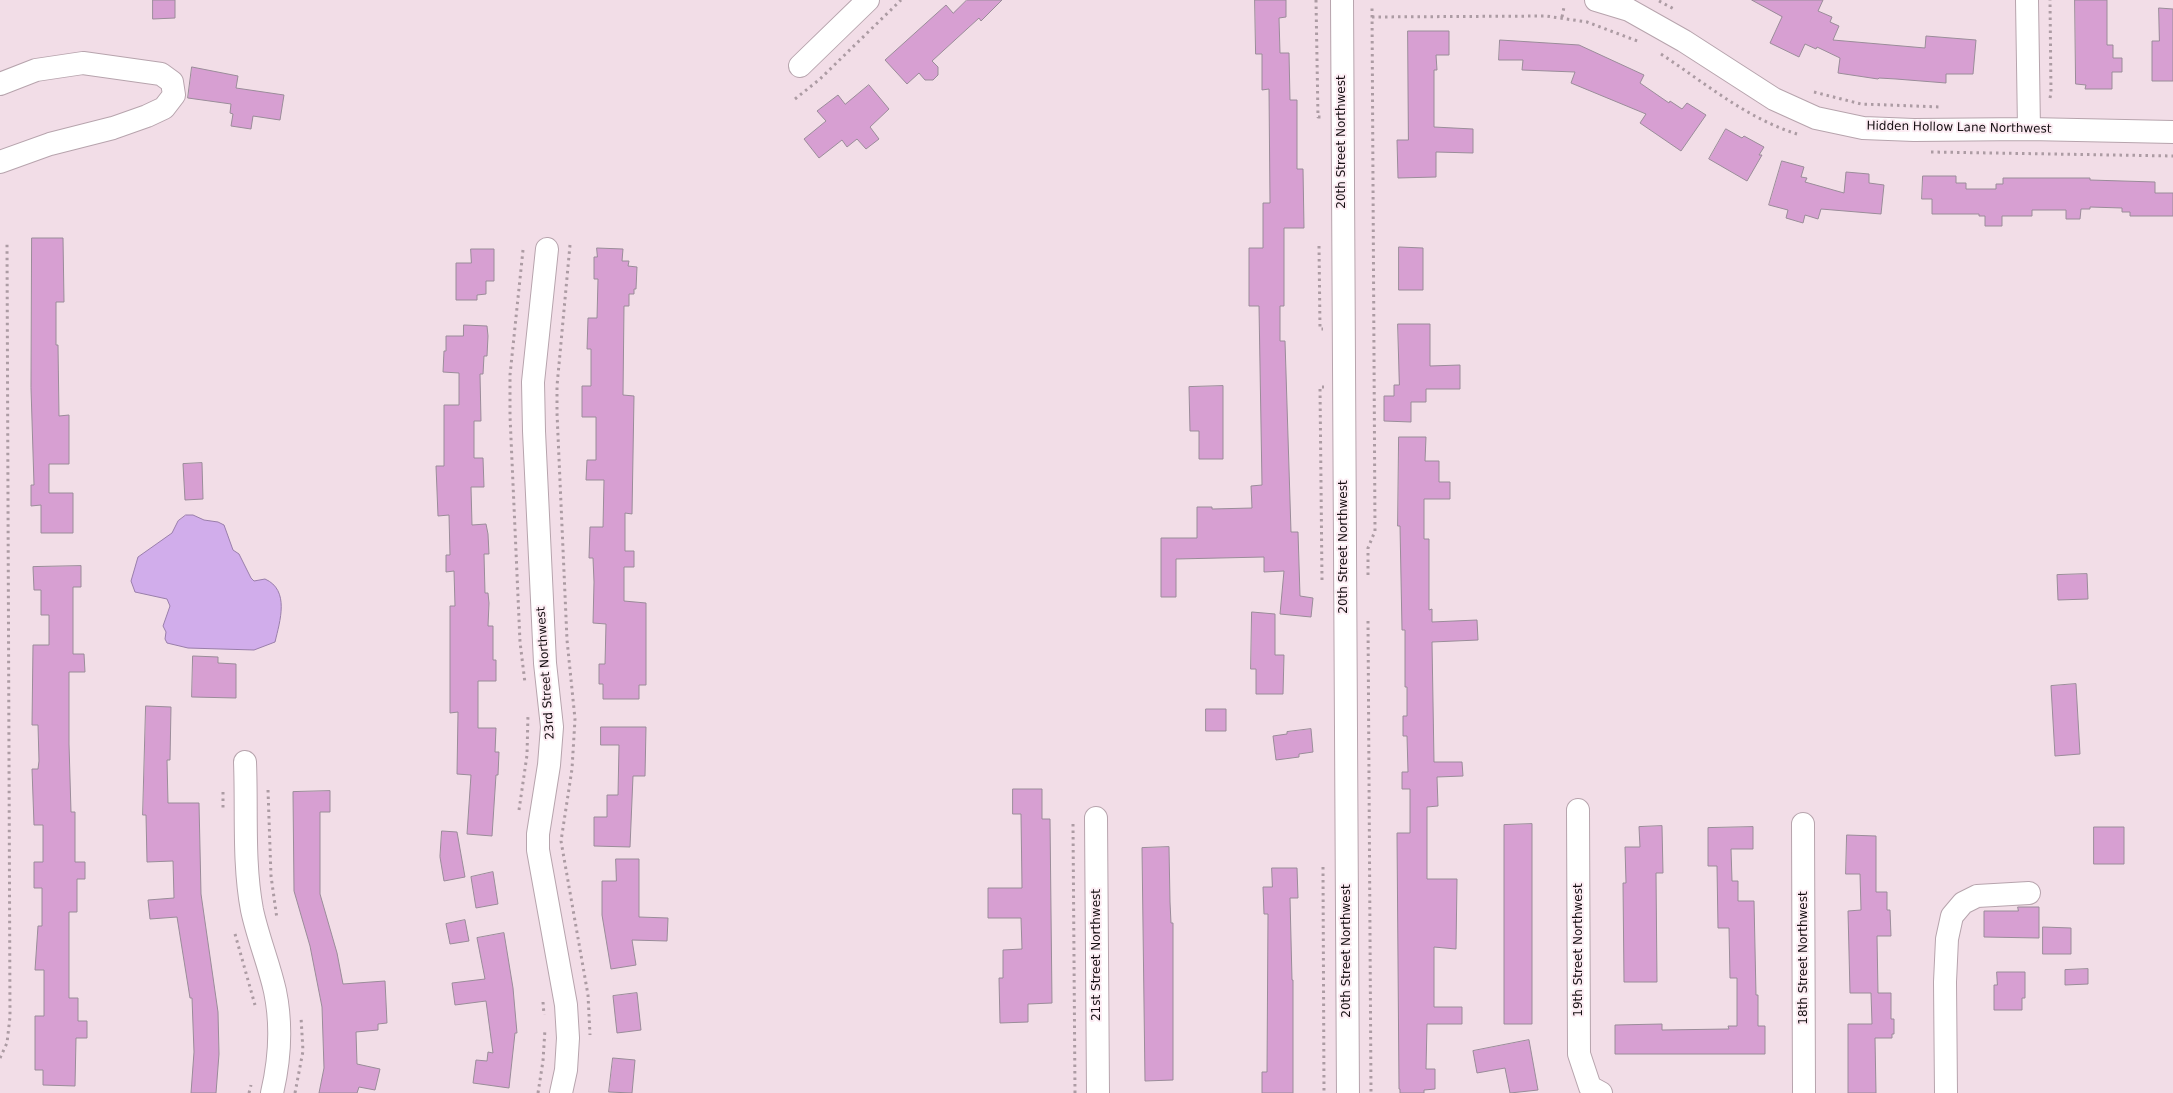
<!DOCTYPE html>
<html>
<head>
<meta charset="utf-8">
<style>
  body { margin:0 }
  canvas { display:block; background:#f2dde7 }
</style>
</head>
<body>
<canvas width="2173" height="1093"></canvas>
<script>
const context = document.querySelector('canvas').getContext('2d');
context.lineJoin = 'round';
function paint(path, color) { context.fillStyle = color; context.fill(path, 'evenodd'); }
function stroke(path, color, width, dash) { context.strokeStyle = color; context.lineWidth = width; context.lineCap = dash ? 'butt' : 'round'; context.setLineDash(dash || []); context.stroke(path); }
function label(font, color, halo, rows, align = 'center') {
  context.font = font + ' "DejaVu Sans",sans-serif'; context.lineWidth = 4; context.setLineDash([]); context.textBaseline = 'middle'; context.strokeStyle = halo; context.fillStyle = color; for (const [text, x, y, turn = 0] of rows) {
    context.save(); context.translate(x, y); context.rotate((+turn || 0) * Math.PI / 180); context.textAlign = isNaN(turn) ? turn : align; if (halo) context.strokeText(text, 0, 0); context.fillText(text, 0, 0); context.restore();
  }
}
const water = new Path2D(`
  M186 515H193L204 520 218 522 224 525 233 550 239 554 251 578 254 581 265 579C290 590 280 621 275 642L254 650 188 648 167 643 165 639 166 632 163 626 170 606 167 599 135 592 131 581 138 557 172 533 178 521Z`);
paint(water, '#d1adeb');
stroke(water, '#997eaa', 1);
const building = new Path2D(`
  M153 0H175V18L153 19Z
  M967 0H1002L981 21 979 18 932 61 938 67V75L933 80H925L919 73 907 84 885 60 946 5 953 13Z
  M1255 0H1286V17L1279 18 1280 53H1289L1290 100H1297V169H1303L1304 228H1284V306H1280V341H1285L1291 532H1298L1300 596 1313 598 1311 617 1280 614 1284 571 1264 572V557L1176 559V597H1161V538H1197V507H1212V509L1252 508 1251 486 1262 485 1259 306H1249V248H1263V203H1270L1269 89 1262 90V54H1256Z
  M1752 0H1823L1818 11 1832 17 1830 22 1839 26 1833 40 1925 48 1926 36 1976 40 1973 74H1946V83L1896 79 1879 78 1878 79 1838 73 1840 58 1817 47 1816 49 1805 44 1799 57 1770 43 1782 17Z
  M2075 0H2107V45H2113V58H2122V72H2112V89H2085L2086 85 2076 84Z
  M2159 8 2173 9V81H2152V41H2159Z
  M1408 31H1449V55H1436L1437 70H1434V127L1473 129V153L1436 152V177L1398 178 1397 140H1408Z
  M1500 40 1579 45 1644 75 1640 83 1669 103 1670 101 1682 109 1687 103 1706 115 1681 151 1640 123 1646 114 1571 83 1575 72 1522 70 1523 60H1499Z
  M192 67 238 76 236 88 284 95 280 120 253 116 251 129 231 126 233 114 230 113 231 104 188 98Z
  M869 85 889 109 870 127 879 139 866 149 857 139 847 147 842 140 819 158 804 139 826 121 817 111 838 95 845 104Z
  M1726 129 1742 138 1744 136 1764 147 1759 155H1762L1747 181 1709 159Z
  M1782 161 1804 167 1801 177 1807 178 1805 182 1844 193 1846 172 1869 174V183L1884 185 1881 214 1821 209 1818 219 1805 215 1803 223 1786 218 1788 210 1769 205Z
  M1923 176H1956V183H1966V189H1996V184H2003V178H2090V180L2155 182V193H2173V216H2130V212H2122V208L2090 207V209H2081L2080 219H2066V210H2032V216H2002V226H1985V216H1979V214H1932V199H1922Z
  M32 238H63L64 302H56V345H58L59 416 69 415V464H49V493H73V533H41V505L31 506V485H34L31 388Z
  M1399 247 1423 248V290H1399Z
  M597 248 623 249 622 261H629L628 266 637 267 636 289H634V294H629V306H624L623 395 634 396 632 514 625 513V551H634V567H624V601L646 603V685H639V699H603V684H599V664H605L606 624 593 623 594 582 593 558H589L590 527H603L604 480H586L587 460H596V417H582V386H591V349H587L588 318H597L598 279H594V257H597Z
  M471 249H494V281H486V294L477 295V300H456V263H471Z
  M1398 324H1430V366L1460 365V389H1426V402H1411V422L1384 421V396H1394V385H1399Z
  M464 325 487 326 488 336 487 356H484L483 374H480L481 421H474V458H483L484 487H471L472 525 486 524 488 534 489 554H484L485 593H488L489 603 488 626H493V660H496V681H478V728H496L495 752H499L498 775H496L492 836 467 834 471 775 457 774 458 712 450 713V606H455L454 571 446 572V555H450L449 515 438 516 436 466H444V405H459V373L443 372 444 351H446V336H463Z
  M1223 386V459H1199V431H1190L1189 387Z
  M1399 437H1426L1425 461H1439V482H1450V499H1424V539H1429V610L1432 609V622L1477 620 1478 640 1432 642 1434 762H1462L1463 776 1437 777 1438 806 1427 807V879H1457L1456 949 1434 947V1007H1462V1024H1427L1426 1069H1435V1089L1424 1090V1093H1400V1089H1399L1397 833H1410V789H1402V772H1408L1407 736H1403V716H1407V687H1405V630H1402L1400 526H1398Z
  M202 463 203 499 185 500 183 464Z
  M81 566V587H73V654H84L85 672H69V744L71 812H75V862H85V879H77V912H69V998H78V1021H87V1038H76L75 1086 43 1085V1070H35V1016H44V970H35L38 926H42V888H34V862H43V825H34L32 769H38L39 761 38 725H32L33 645H49V615H41V590H34L33 567Z
  M2087 574 2088 599 2058 600 2057 575Z
  M1252 612 1275 614V655H1284L1283 694H1256V669H1251Z
  M193 656 218 657V663L236 664V698L192 697Z
  M2076 684 2080 754 2055 756 2051 686Z
  M146 706 171 707 170 760H167L168 803H199L201 894 218 1012 219 1054 216 1093H191L194 1052 192 998H190L177 917 150 919 148 900 174 898 173 861 147 862 146 815H143Z
  M1206 709H1226V731H1206Z
  M601 727H646L645 776H633L630 847 594 846V817H607V795H618L619 745H601Z
  M1311 729 1313 752 1299 754V757L1276 760 1273 736 1287 734V732Z
  M1013 789H1042V819H1050L1052 1003 1028 1004V1022L1000 1023 999 978H1003V950L1022 949 1021 918H988V888H1022L1021 814H1013Z
  M330 791V812H320V894L337 953 343 984 385 981 387 1023 378 1024V1030L356 1032 357 1064 380 1069 375 1090 359 1087 357 1093H319L324 1068 322 1007 310 946 294 891 293 792Z
  M1532 824V1024H1504V825Z
  M1662 826 1663 873H1656L1657 982H1624L1623 883H1626L1625 847H1640L1639 827Z
  M1753 827V849H1731L1732 881H1738V901H1754L1756 995H1758V1026H1765V1054H1615V1025L1662 1024V1030L1729 1029 1728 1026H1737V978H1730L1729 928H1718L1717 866H1708V828Z
  M2094 827H2124V864H2094Z
  M442 831 457 832 465 877 444 881 440 857Z
  M1847 835 1876 836V892H1887V910H1890L1891 936H1877L1878 993H1891V1019H1894V1034H1892V1038H1875L1876 1093H1848V1024H1872L1871 993H1850L1848 911 1861 910 1860 874H1846Z
  M1169 847 1170 902 1171 923H1173V1080L1145 1081 1142 848Z
  M616 859H639V917L668 918 667 941 632 940 636 965 611 969 602 915V881H616Z
  M1272 868H1297L1298 898H1290L1292 980H1293V1093H1262V1072H1267L1268 914H1264L1263 887H1272Z
  M493 872 498 904 476 908 471 877Z
  M2018 907H2039V938L1984 937V911H2018Z
  M465 920 469 941 450 944 446 924Z
  M2043 927 2071 928V954H2043Z
  M504 933 513 988 517 1033H515L509 1088 473 1083 476 1060 487 1061 488 1052 493 1053 486 1001 455 1005 452 983 485 979 477 938Z
  M2088 969V984L2065 985V970Z
  M1997 972H2025V998H2022V1010H1994V985H1997Z
  M637 993 641 1030 617 1033 613 996Z
  M1529 1040 1538 1090 1510 1093 1505 1068 1477 1073 1473 1051Z
  M613 1058 635 1060 632 1093 609 1092Z`);
paint(building, '#d79fd2');
stroke(building, '#9a8c99', 1);
const minor = new Path2D(`
  M1342 0 1348 1093
  M1596 0 1629 10 1684 41 1774 99 1816 118 1863 128 1914 130 2029 129 2173 132
  M2027 0 2029 129
  M800 66 868 0
  M0 84 36 70 83 63 161 74 172 82 174 95 164 108 147 116 113 128 50 144 0 162
  M547 249 533 382 534 431 545 663 552 727 549 765 538 834V850L566 1005 568 1038 566 1070 561 1093
  M245 762C247 811 243 862 252 910 258 938 269 964 275 991 282 1025 280 1059 272 1093
  M1578 810 1579 1054 1590 1087 1601 1093
  M1096 818 1098 1093
  M1803 824 1804 1093
  M1946 1093 1945 982 1947 939 1952 916 1963 903 1977 896 2029 893`);
stroke(minor, '#b7a4ad', 24);
stroke(new Path2D(`
  M1316 0 1318 117H1323
  M1659 1 1674 9
  M1372 17 1546 16 1587 22 1640 42
  M1562 17 1564 7
  M1661 54C1705 83 1746 118 1797 134
  M1814 92 1861 104 1941 107
  M2050 98 2051 93 2050 0
  M795 99 820 79 901 0
  M1931 152 2173 156
  M570 245 557 386V413L567 640 575 719 572 769 561 841 588 995 590 1035
  M1319 246 1320 329H1323
  M523 250 510 375V416L520 642 525 683
  M1368 575V548L1375 531 1372 7
  M1322 580 1320 387H1324
  M1368 621 1371 1093
  M268 790 271 876 277 919
  M223 792V811
  M519 810 527 755 528 714
  M1073 824 1075 1093
  M1323 867 1324 1093
  M235 934 255 1005
  M543 1002 544 1015
  M0 1058 7 1043 10 1017 7 241
  M249 1093 251 1085
  M295 1093 303 1051 301 1017
  M538 1093 543 1061 545 1029`), '#ac9ba3', 3, [2.5, 4]);
stroke(minor, '#fff', 22);
label('12px', '#160f12', '#fcecf3', [
  ["Hidden Hollow Lane Northwest",1959,128,1],
  ["20th Street Northwest",1342,142,-90],
  ["20th Street Northwest",1344,547,-90],
  ["23rd Street Northwest",546,673,-94],
  ["19th Street Northwest",1579,950,-90],
  ["20th Street Northwest",1347,951,-90],
  ["21st Street Northwest",1097,955,-90],
  ["18th Street Northwest",1804,958,-90]
]);
</script>
</body>
</html>
